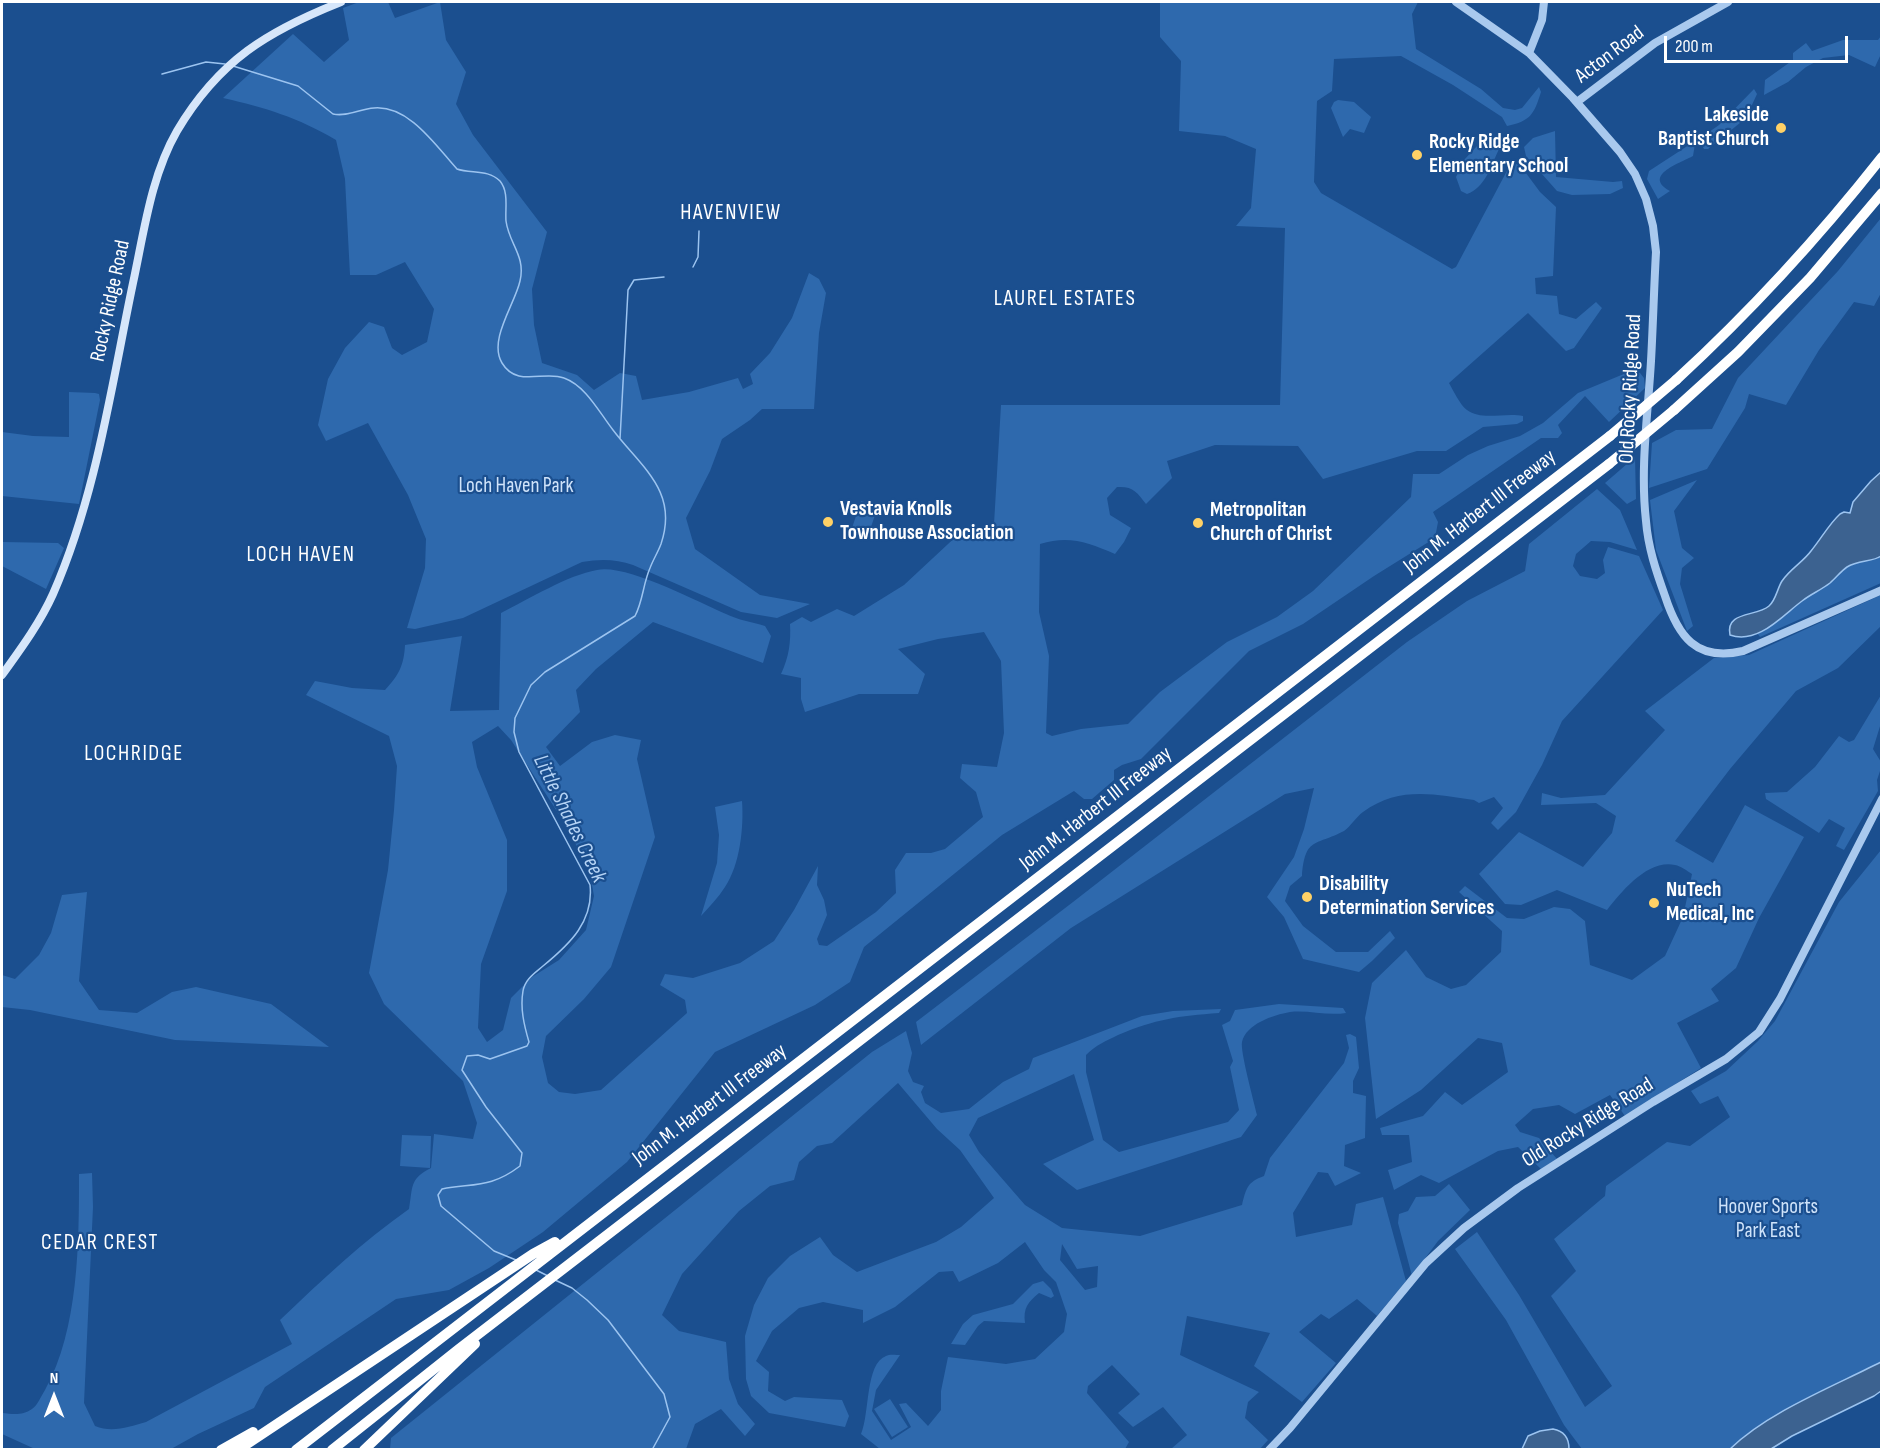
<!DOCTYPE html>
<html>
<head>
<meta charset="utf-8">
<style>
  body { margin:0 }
  #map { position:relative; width:1883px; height:1451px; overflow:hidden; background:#1b4f8f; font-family:"Sofia Sans Condensed",sans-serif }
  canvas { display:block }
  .frame { position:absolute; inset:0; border:3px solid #fff; pointer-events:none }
  .north { position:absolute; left:24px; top:1367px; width:60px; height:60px; -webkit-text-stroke:4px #1b4f8f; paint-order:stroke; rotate:0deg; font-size:16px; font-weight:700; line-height:24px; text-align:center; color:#fff }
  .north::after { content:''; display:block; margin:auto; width:21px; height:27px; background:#fff; clip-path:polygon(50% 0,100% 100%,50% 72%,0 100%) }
  .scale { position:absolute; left:1664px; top:36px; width:184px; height:27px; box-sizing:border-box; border:3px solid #fff; border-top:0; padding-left:8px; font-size:18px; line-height:21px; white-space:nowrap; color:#fff; -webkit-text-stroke:4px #1b4f8f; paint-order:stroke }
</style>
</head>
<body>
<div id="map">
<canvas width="1883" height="1451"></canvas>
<div class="frame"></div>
<div class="north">N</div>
<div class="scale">200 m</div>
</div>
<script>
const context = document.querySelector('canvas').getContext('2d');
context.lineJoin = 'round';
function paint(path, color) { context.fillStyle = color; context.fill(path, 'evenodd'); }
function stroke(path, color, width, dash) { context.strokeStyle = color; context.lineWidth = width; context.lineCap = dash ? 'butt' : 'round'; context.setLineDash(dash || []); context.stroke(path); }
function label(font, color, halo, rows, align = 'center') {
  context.font = font + ' "Sofia Sans Condensed",sans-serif'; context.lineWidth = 4.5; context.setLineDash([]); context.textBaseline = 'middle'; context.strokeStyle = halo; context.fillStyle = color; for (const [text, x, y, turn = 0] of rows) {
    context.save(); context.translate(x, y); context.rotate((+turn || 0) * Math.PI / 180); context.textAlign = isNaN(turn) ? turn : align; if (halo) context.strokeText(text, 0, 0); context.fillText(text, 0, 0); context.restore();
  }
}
paint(new Path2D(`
  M359 2H388L395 18 440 2 446 40 466 72 456 104 473 135 547 232 532 289 534 325 542 363 577 375 594 390 620 373 636 376 642 400 689 392 738 378 743 389 753 384 750 374 770 353 792 318 809 273 819 279 826 293 819 333 814 409H762L750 420 722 439 710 471 686 518 695 549 760 595 810 604 777 618 741 612 633 565C616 559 600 559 582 562L463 618 415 629 407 628 425 568 426 539 408 495 368 423 326 441 318 425 328 379 345 348 369 322 384 327 392 348 402 355 427 342 434 309 405 262 376 275H350L345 179 336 140C297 117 266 108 223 98L293 34 324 62 349 40 343 8Z
  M1160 2H1418L1412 14 1416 49 1481 89 1503 108 1515 110 1522 108 1539 87 1541 92C1534 114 1531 121 1507 126L1502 117 1453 85 1401 56 1334 59 1332 91 1317 101 1314 182 1321 193 1452 269 1456 267 1509 167 1516 164 1520 165 1540 192 1556 207 1553 276 1535 278 1536 294 1557 296 1559 314 1576 319 1596 302 1602 308 1574 348 1566 351 1528 313 1449 383C1453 390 1460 405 1467 410 1481 421 1506 412 1523 416V421L1517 424 1483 427 1446 451H1417L1323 479 1298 446 1215 445 1167 461 1172 478 1146 504C1137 492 1133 486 1117 487L1107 498 1110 515 1131 528 1124 542 1115 554C1088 543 1070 535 1040 544L1039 612 1049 656 1046 733 1052 736 1081 729 1128 724 1160 692 1227 642 1277 617 1313 591 1411 497 1413 474H1439L1468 455 1488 446 1520 436 1543 423 1578 393 1631 371 1640 373 1644 378 1645 388 1609 422 1585 396 1558 425 1562 433 1558 438H1541L1433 512 1438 522 1435 538 1374 576 1303 624 1249 651 1141 759 1122 765 1114 770V780L1092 799H1084L1074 791 1002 835 864 947 850 982 815 1005 715 1052 627 1162 543 1232 489 1268 449 1290 396 1299 265 1387 254 1408 198 1434 171 1449H35L2 1434V1413C13 1414 22 1416 32 1409 38 1405 41 1396 45 1390 79 1329 79 1242 79 1174L92 1173 93 1207 84 1403 95 1426C112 1433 129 1427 146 1422L292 1344 280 1320C321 1281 362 1242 409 1209 413 1187 409 1179 431 1168L434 1134 473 1139 477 1123 463 1081 384 1004 369 973 388 870 394 810 397 766 389 736 306 695 315 681 352 688 385 690C399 675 404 665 405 645L462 636 450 711 499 710 501 613C529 599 568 575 597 570 627 564 695 601 726 614 738 620 752 622 765 626L771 636 763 663 653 622 596 669 576 690 580 712 546 747 560 766 592 742 615 735 641 740 637 759 655 837 611 967 584 999 546 1036 542 1057 548 1083 559 1092 575 1094 601 1090 687 1013 685 1000 660 985 665 974 693 978 740 963 774 941 794 910 818 866 817 885 824 900 827 915 817 939 819 945 827 946 876 912 896 893 895 870 906 853H931L945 849 983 817 976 792 960 778 962 764 997 767 1004 733 1001 661 984 632 938 639 898 649 925 674 918 694H859L805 712 801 699V678L781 674C789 657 791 642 790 624L802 617 811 622 837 609 854 616 904 585 962 531 994 524 1001 405H1280L1285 228 1236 226 1251 208 1256 149 1225 136 1179 131 1181 61 1160 37ZM498 726 511 740 560 816 589 868 594 896 586 930 559 960 532 977 511 998 503 1030 487 1042 478 1028 481 964 507 891V840L477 767 472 742Z
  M1881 36V54L1875 67 1849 55 1823 58 1806 67 1788 82 1764 95 1765 80 1793 60V53L1806 43 1812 51 1843 40H1878Z
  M1754 89 1757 94 1746 118 1708 149H1704L1701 143 1702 137 1719 125Z
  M1338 100 1354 102 1371 117 1364 133 1350 129 1343 137 1331 108 1334 102Z
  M1555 131 1556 177 1613 182 1622 181 1623 188 1610 194 1572 195 1557 191 1526 156 1524 147 1533 138Z
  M1692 143 1695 144 1693 156C1683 162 1641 175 1670 191L1658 199 1647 179 1649 171Z
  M1477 146H1497L1499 149C1491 166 1485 188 1467 194L1461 191 1456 177 1464 160Z
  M1881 218V293L1874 306 1854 302 1819 350 1786 405 1749 394 1745 408 1707 469 1649 488 1652 443 1676 430 1712 429 1738 378 1838 271Z
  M69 392 95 393 99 394 100 400 79 504 2 496V432L33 436 69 437Z
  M1635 457 1636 499 1627 504 1605 483Z
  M1697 480 1674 511 1682 548 1694 558 1682 568 1680 584 1693 626 1687 631 1656 550 1650 500Z
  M1597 489 1620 510 1637 550 1610 542 1591 541 1576 554 1573 566 1580 576 1597 579 1605 573 1603 560 1608 547 1639 556 1663 610 1562 721 1542 765 1516 812 1498 830 1491 823 1503 808 1494 797 1479 803 1474 800C1434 794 1398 786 1363 812 1356 817 1351 826 1344 831 1315 846 1305 837 1302 876L1290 886 1285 901 1303 926 1336 952H1368L1390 931 1395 938 1372 961 1359 972 1303 959 1284 917 1267 897 1294 857 1304 829 1314 788 1285 794 1071 928 921 1045 916 1022 1073 902 1407 642 1467 601 1525 571 1529 544Z
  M861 501 878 506 869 533 852 528Z
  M2 542 58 543 64 548 46 589 2 566Z
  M1881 556V583L1760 637 1757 633 1785 616 1802 601 1829 583 1847 567 1865 560 1877 559Z
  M1881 595V626L1838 668 1796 691 1730 769 1675 841 1713 863 1745 805 1804 837 1759 918 1736 968 1711 989 1719 1001 1677 1023 1701 1068 1625 1116 1610 1095 1575 1114 1559 1105 1533 1109 1515 1125 1520 1132 1539 1138 1557 1159 1541 1169 1518 1147 1498 1151 1439 1183 1421 1175 1394 1190 1388 1170 1412 1162 1409 1135H1382L1380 1128 1423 1116 1445 1092 1462 1105 1508 1072 1502 1043 1478 1038 1421 1090 1376 1119 1365 1018 1372 983 1406 950 1426 977 1451 989 1466 985 1501 952 1502 931 1459 892 1465 886 1507 918 1524 919 1554 907 1570 909 1585 921 1590 965 1632 980 1665 956 1683 917 1692 874C1687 871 1681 866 1675 865 1648 859 1622 891 1607 910L1557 890 1521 905 1505 904 1479 874 1519 832 1583 867 1612 833 1616 816 1596 803 1541 805 1542 793 1561 798 1605 795 1665 730 1645 711 1714 658 1749 655Z
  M1881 695V723L1873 749 1881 762V768L1877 780 1878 791 1844 850 1836 846 1845 828 1829 819 1819 833 1766 799 1765 793 1787 792 1815 767 1839 736 1849 742 1854 740Z
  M742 801C744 827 740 865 725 887 718 898 709 907 701 916L717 863 719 835 715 807Z
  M1881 850V1362C1834 1386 1768 1412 1730 1449H1582L1564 1425 1506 1320 1455 1249 1477 1232 1519 1295 1585 1407 1612 1386 1551 1296 1576 1271 1554 1239 1605 1196 1606 1186 1667 1142 1690 1146 1730 1117 1718 1096 1700 1104 1691 1091 1726 1071 1758 1041 1775 1021 1839 902Z
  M87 892 79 981 99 1010 137 1013 172 992 196 987 271 1004 329 1047 175 1040 30 1010 2 1007V975L15 979 39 955 51 933 62 895Z
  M1279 1004 1343 1008 1346 1013C1327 1016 1309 1010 1290 1012 1273 1015 1246 1024 1242 1042 1240 1051 1254 1102 1257 1115L1241 1137 1077 1190 1043 1164 1094 1140 1074 1074 978 1118 969 1135 979 1152 1025 1205 1062 1228 1140 1236 1242 1205C1246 1189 1247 1182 1264 1176L1270 1158 1344 1063 1349 1048 1346 1035 1350 1034 1356 1037 1359 1068 1353 1081V1093L1366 1096 1365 1138 1345 1145 1344 1166 1361 1173 1335 1186 1328 1173 1318 1172 1293 1213 1296 1237 1352 1225 1356 1204 1383 1197 1406 1281 1377 1316 1357 1299 1329 1319 1321 1314 1299 1332 1336 1363 1302 1402 1254 1366 1270 1333 1187 1316 1180 1355 1259 1392 1248 1402 1245 1418 1268 1440 1260 1449H1171L1187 1435 1163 1407 1133 1427 1118 1413 1140 1394 1112 1365 1088 1386 1087 1393 1129 1442 1125 1449H880L861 1434C870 1413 865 1364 886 1356 889 1354 896 1355 900 1355L876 1390 872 1411 891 1440 911 1427 899 1404 906 1403 928 1426 941 1410V1391L948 1357 1006 1364 1035 1359 1064 1332 1067 1314 1056 1282 1044 1270 1025 1242 998 1263 959 1282 953 1271 939 1272 895 1307 863 1323V1310L823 1302 799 1308 772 1331 756 1361 769 1372 768 1391 785 1401 794 1397 842 1400 849 1416 845 1427 769 1413 751 1396 746 1379 745 1336 754 1305 768 1278 790 1256 820 1237 833 1255 857 1272 936 1242 961 1227 994 1198 960 1150 937 1129 898 1083 832 1143 817 1146 799 1162 794 1180 770 1186 739 1211 682 1274 662 1315 679 1331 726 1342 729 1379 738 1404 755 1424 745 1436 721 1409 695 1424 686 1449H390L391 1438 872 1052 906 1031 912 1053 908 1071 913 1082 924 1086 921 1092 925 1103 941 1113 969 1109 1003 1082 1029 1069 1033 1058 1142 1016 1173 1011 1221 1009 1219 1013C1178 1016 1156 1019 1118 1035 1106 1041 1096 1045 1086 1055V1072L1103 1140 1119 1152 1228 1122 1239 1110 1230 1067 1233 1061 1222 1025 1230 1021 1235 1010ZM1062 1244 1077 1269 1098 1266 1097 1287 1085 1290 1060 1260Z
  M402 1135 431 1136 430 1168 400 1166Z
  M1449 1184 1470 1210 1438 1241 1412 1276 1398 1223 1399 1214 1408 1211 1416 1197 1435 1196Z
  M1043 1281 1051 1289 1054 1296 1051 1298 1039 1293C1028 1302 1023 1308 1025 1323L984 1321 978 1326 965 1345 951 1344 963 1324 973 1315 1013 1304 1033 1284Z
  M890 1399 908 1427 892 1437 874 1409Z`), '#2e69ad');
const water = new Path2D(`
  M1881 472V556C1873 562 1858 560 1847 567 1841 571 1836 578 1830 583 1821 590 1811 594 1802 601 1783 615 1758 645 1730 635 1725 611 1756 617 1769 606 1776 600 1777 589 1782 581 1790 569 1803 562 1811 551 1821 539 1829 524 1840 514L1844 512 1850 513 1853 502 1871 481Z
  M1881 1362V1391L1874 1396 1792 1436 1771 1449H1730C1768 1412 1834 1386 1881 1362Z
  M1553 1429C1564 1431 1569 1438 1569 1449H1522L1528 1436 1540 1431Z`);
paint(water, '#3c6290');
stroke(water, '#9cc4f0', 1.5);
stroke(new Path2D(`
  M233 66 298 86 333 114C347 117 360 109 374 108 409 105 436 146 457 169 471 174 488 169 500 181 509 192 505 208 506 221 509 244 526 256 520 281 515 304 488 340 502 363 517 388 544 370 564 378 586 386 599 412 613 430 641 467 679 491 661 544 658 552 653 560 650 568 643 584 643 601 635 616L545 672 531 685 515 718 514 732 519 752 590 885C594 921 570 944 543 966 535 973 525 979 523 991 520 1008 524 1025 529 1042L527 1046 490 1059 478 1055 467 1056 462 1070 486 1107 522 1153 520 1166C491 1188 475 1183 442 1189L438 1195 441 1206 494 1251 516 1260
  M162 74 206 62 225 64
  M693 267 698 257 699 231
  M620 439 628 290 634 280 664 277
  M536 1270 548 1276
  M555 1280 572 1288 587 1300 608 1320 664 1394 670 1417 652 1450`), '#9cc4f0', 1.5);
stroke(new Path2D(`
  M1456 2 1529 53 1573 98 1620 152 1635 174 1646 199 1653 226 1656 252C1654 288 1653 325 1651 361 1648 414 1640 468 1646 521 1648 547 1656 571 1665 596 1678 636 1696 662 1743 651L1882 590
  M1529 53 1542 20 1544 2
  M1577 102 1655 43 1728 2
  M1269 1450 1290 1428 1426 1263 1464 1228 1518 1188 1653 1102 1726 1059 1759 1032 1780 999 1882 799`), '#a9c9ee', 8);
stroke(new Path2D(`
  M2 675C20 650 40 623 53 594 96 496 111 388 133 283 144 232 151 176 177 131 219 60 268 31 341 2`), '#d6e6fa', 8);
stroke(new Path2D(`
  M1676 380C1751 311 1819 237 1882 157
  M1674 410 1738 352 1810 278 1882 193
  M221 1450 253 1432
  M238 1450 533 1254 555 1242
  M296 1450 1610 436
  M332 1450 459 1349 1609 464
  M364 1450 475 1344`), '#fff', 10);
stroke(new Path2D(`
  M1610 436 1676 380
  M1609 464 1674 410`), '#fff', 10);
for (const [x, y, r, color] of [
  [1781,128,6,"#ffd166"],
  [1417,155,6,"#ffd166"],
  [828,522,6,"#ffd166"],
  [1198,523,6,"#ffd166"],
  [1307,897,6,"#ffd166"],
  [1654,903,6,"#ffd166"]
]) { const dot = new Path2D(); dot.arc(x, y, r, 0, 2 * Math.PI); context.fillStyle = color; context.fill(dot); stroke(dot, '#1b4f8f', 2); }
label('21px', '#fff', '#1b4f8f', [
  ["Acton Road",1610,55,-37],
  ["Rocky Ridge Road",111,301,-78],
  ["Old Rocky Ridge Road",1631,389,-87],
  ["John M. Harbert III Freeway",1480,512,-38],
  ["John M. Harbert III Freeway",1096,809,-38],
  ["John M. Harbert III Freeway",710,1105,-37],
  ["Old Rocky Ridge Road",1588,1123,-32]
]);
label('bold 21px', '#fff', '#1b4f8f', [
  ["Lakeside",1769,116,"right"],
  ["Baptist Church",1769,140,"right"],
  ["Rocky Ridge",1429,143],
  ["Elementary School",1429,167],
  ["Vestavia Knolls",840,510],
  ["Townhouse Association",840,534],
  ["Metropolitan",1210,511],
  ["Church of Christ",1210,535],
  ["Disability",1319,885],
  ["Determination Services",1319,909],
  ["NuTech",1666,891],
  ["Medical, Inc",1666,915]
], 'left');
label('21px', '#cfe3fa', '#1b4f8f', [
  ["Loch Haven Park",516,487],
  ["Hoover Sports",1768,1208],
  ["Park East",1768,1232]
]);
context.letterSpacing = '1.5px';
label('22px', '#fff', '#1b4f8f', [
  ["HAVENVIEW",731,213],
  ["LAUREL ESTATES",1065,299],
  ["LOCH HAVEN",301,555],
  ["LOCHRIDGE",134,754],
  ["CEDAR CREST",100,1243]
]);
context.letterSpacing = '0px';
label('italic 22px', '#b5d3f5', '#1b4f8f', [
  ["Little Shades Creek",569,819,64]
]);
</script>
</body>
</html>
